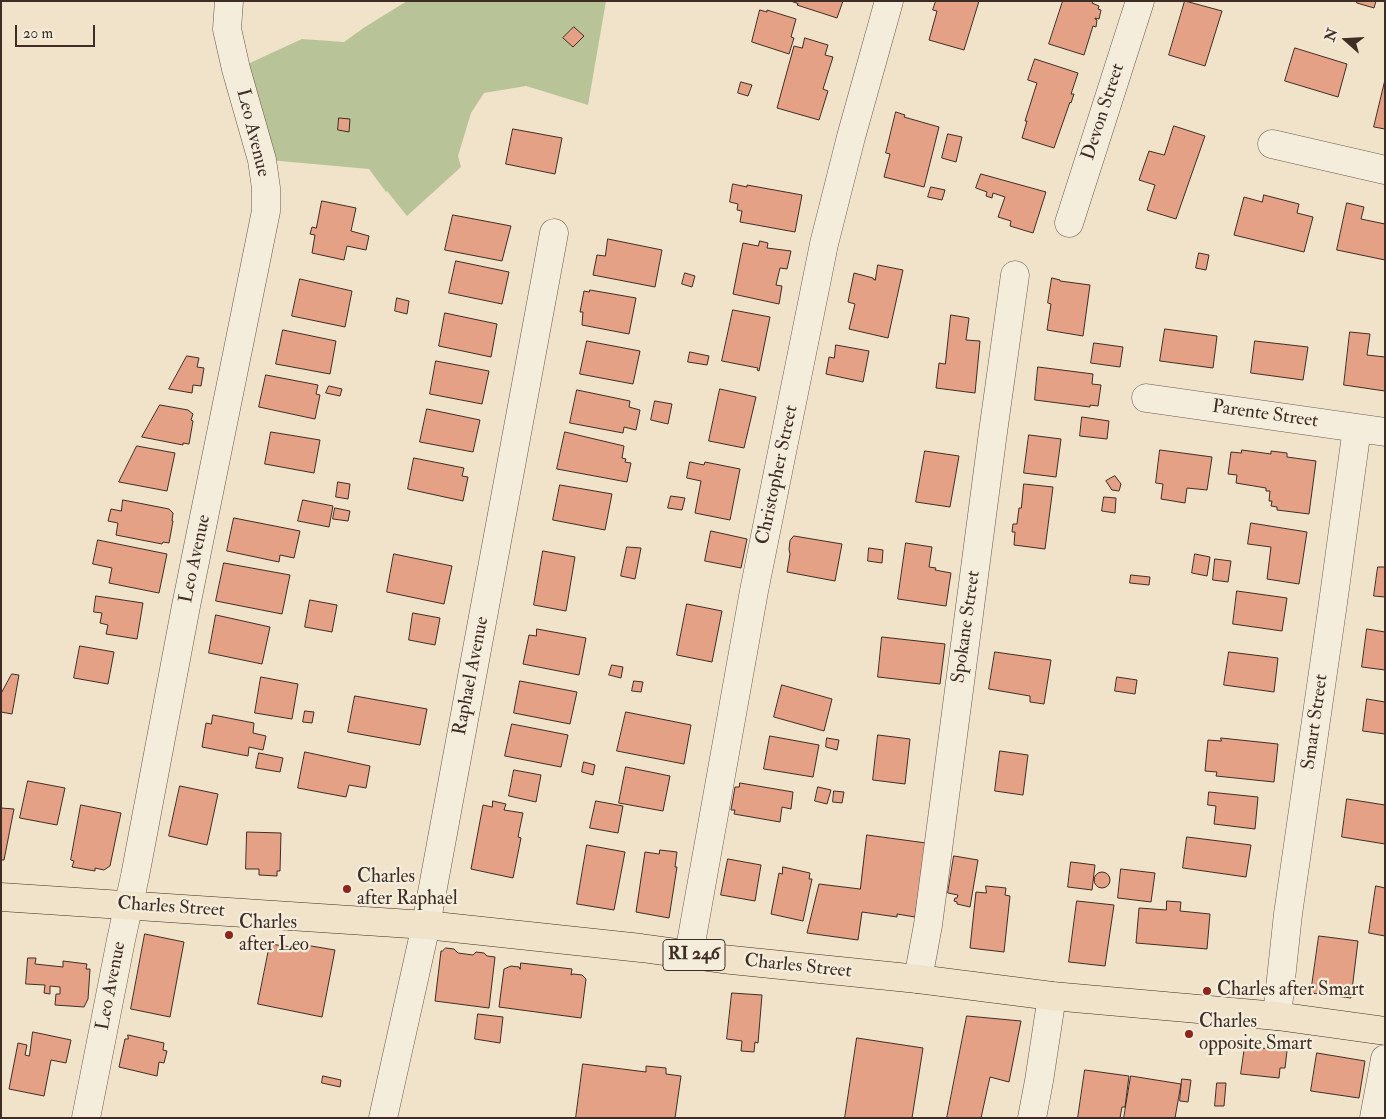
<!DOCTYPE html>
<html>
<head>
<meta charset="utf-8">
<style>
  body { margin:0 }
  #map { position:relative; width:1386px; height:1119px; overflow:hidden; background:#f0e3c9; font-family:"IM FELL Double Pica",serif }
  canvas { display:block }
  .frame { position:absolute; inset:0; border:2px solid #3f2d25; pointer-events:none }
  .north { position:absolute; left:1321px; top:15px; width:50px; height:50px; -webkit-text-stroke:4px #f5eddc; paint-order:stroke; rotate:289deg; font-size:14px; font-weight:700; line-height:20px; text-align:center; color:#3f2d25 }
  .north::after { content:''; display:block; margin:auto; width:18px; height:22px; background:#3f2d25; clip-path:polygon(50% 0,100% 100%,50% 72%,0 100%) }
  .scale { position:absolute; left:15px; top:25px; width:80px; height:22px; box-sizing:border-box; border:2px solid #3f2d25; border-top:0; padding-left:6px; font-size:15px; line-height:18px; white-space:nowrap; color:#3f2d25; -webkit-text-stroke:4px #f5eddc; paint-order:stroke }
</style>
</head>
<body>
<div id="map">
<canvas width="1386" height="1119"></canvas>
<div class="frame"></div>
<div class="north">N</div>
<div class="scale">20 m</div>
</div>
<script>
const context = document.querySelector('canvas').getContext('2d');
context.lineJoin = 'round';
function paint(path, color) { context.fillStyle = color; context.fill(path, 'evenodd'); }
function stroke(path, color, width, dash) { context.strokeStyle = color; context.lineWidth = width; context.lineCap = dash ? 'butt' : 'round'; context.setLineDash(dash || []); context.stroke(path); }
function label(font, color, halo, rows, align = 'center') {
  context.font = font + ' "IM FELL Double Pica",serif'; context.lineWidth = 4.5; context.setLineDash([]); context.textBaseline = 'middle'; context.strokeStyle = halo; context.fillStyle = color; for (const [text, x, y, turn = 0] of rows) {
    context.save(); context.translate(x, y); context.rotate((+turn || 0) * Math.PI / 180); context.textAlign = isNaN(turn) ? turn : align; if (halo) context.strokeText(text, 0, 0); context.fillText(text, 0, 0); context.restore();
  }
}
paint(new Path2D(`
  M407 1H606L588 105 526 86 484 93 471 113 458 156 461 167 407 216 387 191 386 192 369 169 269 160 241 69 252 62 302 39 344 42 365 27Z`), '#b8c497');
const building = new Path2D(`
  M791 1H843L837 18 797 5 798 4Z
  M936 1H979L964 50 929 40 937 11 933 10Z
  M1063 1H1093L1092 3 1099 6 1098 9 1101 10 1099 19 1095 18V19L1097 20 1096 27 1093 26 1084 55 1049 44Z
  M1185 1 1222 11 1205 66 1169 55Z
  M1357 1H1376L1374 8 1357 3Z
  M760 10 767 12V10L796 19 791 37 794 38 789 54 752 42Z
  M574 27 584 36 573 47 563 38Z
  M805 38 828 45 825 55 833 57 823 89 828 91 819 120 777 108 794 46 802 48Z
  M1295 48 1347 64 1338 97 1285 81Z
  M1035 59 1078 73 1071 94H1074L1071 103 1070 102 1054 148 1022 138 1027 121H1025L1037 83 1028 80Z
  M1385 80V129L1374 127Z
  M741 82 752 85 748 96 738 93Z
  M896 112 905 115 904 117 939 127 924 187 884 177 890 154 886 153Z
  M339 118 350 119 349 132 338 130Z
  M1174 126 1205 136 1176 219 1147 210 1155 185 1139 180 1149 151 1164 155Z
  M513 129 562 138 555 174 506 164Z
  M948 134 962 137 956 162 942 158Z
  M981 174 1046 192 1033 233 1010 226 1011 221 998 217 1005 197 993 193 992 198 986 196 987 192 976 188Z
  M733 184 747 187V185L802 195 795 232 740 222 742 211 737 210 738 204 730 202Z
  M931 187 945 190 942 200 928 197Z
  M1264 195 1299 204 1297 213 1313 217 1304 252 1234 235 1244 197 1262 202Z
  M322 201 356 208 351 231 369 236 366 250 347 246 344 260 312 253 315 235 310 234 312 227 316 228Z
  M1347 203 1364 207 1361 219 1385 224V260L1337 250Z
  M453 215 511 226 502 261 445 250Z
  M608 239 662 250 655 287 593 275 597 255 605 256Z
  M760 241 768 243 767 248 791 251 787 269 780 268 776 285 782 286 779 304 733 294 743 243 758 246Z
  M1199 253 1209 255 1206 270 1196 268Z
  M456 261 509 272 502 304 449 293Z
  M878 265 903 270 888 338 849 329 855 304 848 302 854 273 873 278V279L875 280Z
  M685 273 695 276 692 287 682 284Z
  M1052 278 1060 280V281L1090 285 1083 336 1047 330 1051 304 1048 303Z
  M300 279 352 291 345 327 292 316Z
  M590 290 636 298 629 334 582 325 583 312H580L584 291 589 292Z
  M397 298 409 301 407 314 395 311Z
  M733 310 770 317 759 371 757 370 758 368 722 361Z
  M445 313 497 324 491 357 439 346Z
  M951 315 969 318 966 340 980 341 975 393 936 388 939 363 945 364Z
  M1165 329 1217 336 1213 368 1160 361Z
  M283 330 336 341 330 374 276 364Z
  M1350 332 1370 334 1367 355 1385 357V391L1344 385Z
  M587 341 640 351 633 384 580 374Z
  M1255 341 1308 347 1303 380 1251 373Z
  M1094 343 1123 347 1120 367 1091 363Z
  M836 345 869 351 863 382 826 374 829 357 834 358Z
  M690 352 709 356 707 365 688 362Z
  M187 356 199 358 197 367 204 368 201 386 193 385 192 393 169 389Z
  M436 361 489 371 482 404 430 394Z
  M1038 367 1093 374 1092 384 1101 385 1098 406 1090 405V407L1035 400Z
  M266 375 318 385 316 394 320 395 315 419 259 407Z
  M329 386 342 389 340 396 326 393Z
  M720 389 756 397 744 448 709 441Z
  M577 390 630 401 629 407 640 410 636 430 624 427 623 433 570 423Z
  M655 401 672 404 668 424 651 420Z
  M160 405 188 410 193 414 191 420 193 421 189 444 183 443V445L142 437Z
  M427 409 480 420 473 452 420 442Z
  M1082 417 1109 421 1107 439 1080 436Z
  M271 432 320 440 314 473 265 464Z
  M565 432 624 446 622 458 626 459 625 462 631 463 627 482 557 469Z
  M1029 435 1061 439 1056 477 1024 473Z
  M137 446 175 453 167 491 119 482Z
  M1160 450 1212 457 1207 490 1187 488 1185 503 1161 499 1163 484 1156 483Z
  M1242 450 1271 454V451L1287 453V457L1316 461 1309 514 1277 510V507L1271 506 1272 501H1269L1270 491H1266V488L1236 483 1237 475 1228 474 1231 452 1241 453Z
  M925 451 959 456 950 507 916 502Z
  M414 458 464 468 462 476 468 477 463 501 408 489Z
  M690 462 704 465 705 462 740 469 730 520 695 513 701 481 687 478Z
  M1115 476 1121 484 1119 491 1112 490 1106 481Z
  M338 482 350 484 348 499 336 497Z
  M1024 484 1053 487 1045 549 1014 545 1015 532H1012L1013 524H1017L1019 508H1021Z
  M560 485 612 494 605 530 553 520Z
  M671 496 685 498 682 510 668 508Z
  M1104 497 1116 498 1115 513 1102 511Z
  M123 500 169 509 173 513 172 521H173L169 543 163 542 162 544 116 535 118 523 108 521 111 509 121 511Z
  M303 500 333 506 329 527 298 521Z
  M335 508 350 511 348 521 333 519Z
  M234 518 300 531 294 558 280 555 279 562 227 551Z
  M1251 523 1307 532 1299 584 1267 579 1271 547 1248 544Z
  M711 531 747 539 741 568 705 561Z
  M794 536 842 544 835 581 787 572 790 554 789 549 790 541Z
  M98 540 167 554 159 593 109 583 112 568 93 564Z
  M906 543 932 547 929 567 936 568 935 570 951 573 946 606 898 599Z
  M627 547 641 548 635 579 621 576Z
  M869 548 883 550 882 563 868 561Z
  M543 551 575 557 566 611 534 605Z
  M394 554 452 566 444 604 387 592Z
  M1195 554 1210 557 1207 576 1192 573Z
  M1215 559 1231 561 1228 582 1213 580Z
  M224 563 290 575 282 614 216 601Z
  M1378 567H1385V597L1374 596Z
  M1131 575 1150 577 1149 585 1130 583Z
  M1237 591 1287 598 1282 631 1233 624Z
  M96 596 143 603 137 639 106 634 108 625 100 623 102 613 94 612Z
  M310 600 337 605 332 632 305 627Z
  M687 604 722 611 712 662 677 655Z
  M413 613 440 618 435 645 409 640Z
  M216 615 270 627 262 664 209 653Z
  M537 629 586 638 579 675 523 664 529 635 536 636Z
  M1367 629 1385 632V670L1362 667Z
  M882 637 945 644 940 684 878 677Z
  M80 646 114 652 108 684 74 678Z
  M995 652 1051 660 1044 704 1030 702V696L989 689Z
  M1229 652 1278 658 1274 692 1224 685Z
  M612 665 623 667 621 678 609 675Z
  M12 674 19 675 12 714 1 712V694Z
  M261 677 298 684 292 719 255 713Z
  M1117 677 1137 680 1135 694 1115 691Z
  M520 681 577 692 570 724 514 713Z
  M634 681 643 682 641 692 632 691Z
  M782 685 832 699 824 731 774 717Z
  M355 696 427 709 420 745 348 732Z
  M1367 699 1385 702V734L1363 731Z
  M305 711 314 712 312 723 303 722Z
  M626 712 691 725 684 764 617 751Z
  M213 715 254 723 253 733 266 736 263 750 249 747 248 756 202 747 206 723 211 724Z
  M512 724 568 735 561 767 505 756Z
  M878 735 910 739 905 784 873 780Z
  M770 736 819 745 813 777 764 769Z
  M827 738 839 740 837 750 826 747Z
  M1221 738 1278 744 1274 782 1216 776 1217 772 1205 771 1208 740 1221 741Z
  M1000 751 1028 755 1023 795 995 791Z
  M305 752 370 766 366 788 349 785 346 797 298 788Z
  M259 753 283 758 280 772 256 768Z
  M584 762 595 765 593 775 582 772Z
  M626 767 670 776 663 811 619 803Z
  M514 770 541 775 536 802 509 796Z
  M28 781 65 788 57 825 20 818Z
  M740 783 793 792 791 809 782 807 780 822 734 814 735 810H731L735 787H739Z
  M180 786 218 794 207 845 169 836Z
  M818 787 831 790 827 804 815 801Z
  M834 791 844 792 842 803 833 802Z
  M1209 792 1258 797 1255 829 1214 824 1216 806 1208 805Z
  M1347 799 1385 805V844L1342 837Z
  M493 801 506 804 504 810 523 813 518 837 521 838 513 878 471 869 483 805 492 807Z
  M596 801 623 806 618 833 590 828Z
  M81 805 121 813 110 866 104 870 95 868V871L72 867 74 861 71 860Z
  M1 808 14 809 4 860H1Z
  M247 832 281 833 280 871H277V876L259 875V869H246Z
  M867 835 926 843 915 917 897 914V917L862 912 858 940 807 933 819 884 860 889Z
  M1187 837 1251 845 1246 877 1183 868Z
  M587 845 625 852 614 910 577 904Z
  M660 850 677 852 675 867H677L669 918 636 912 645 852 659 854Z
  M954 856 978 860 970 907 957 904V902L954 901 955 898H957L958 895 948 893Z
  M728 859 761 865 755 901 721 895Z
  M1071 862 1095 865 1092 890 1068 887Z
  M783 867 810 873 809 879H812L803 921 771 914 779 873 782 874Z
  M1121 869 1155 873 1151 902 1118 898Z
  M1094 880a8 8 0 1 1 16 0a8 8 0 1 1-16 0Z
  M986 886 1006 888 1005 895 1010 896 1004 952 970 948 976 892 986 893Z
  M1376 886 1385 888V936L1369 933Z
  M1077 901 1114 905 1105 966 1069 962Z
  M1167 901 1181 902 1180 911 1210 914 1207 949 1136 943 1139 908 1166 910Z
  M145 934 184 942 170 1017 131 1009Z
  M1319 936 1358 941 1351 998 1311 993Z
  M270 944 299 948V944L335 950 322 1017 258 1004Z
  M446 948 454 949 458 953 473 955 476 952 484 953 487 956 495 957 489 1008 435 1001 441 951H442Z
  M28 958H36L35 964 63 967V961L87 964 86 969H90L88 999 84 1007 55 1005 56 994H60V987L50 986V994L44 993 45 985 26 984Z
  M521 963 572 969 571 975 573 974 582 975 586 979 581 1018 499 1007 504 969 511 966 519 967 520 969Z
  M732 993 762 995 758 1043 755 1042 754 1052 741 1051 742 1041 727 1039Z
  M478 1014 503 1017 500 1043 475 1039Z
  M967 1016 1021 1021 1009 1082 990 1077 981 1118H947Z
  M33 1032 71 1040 66 1063 51 1060 44 1096 9 1089 18 1043 27 1045 25 1055 29 1056Z
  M128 1035 164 1043 163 1050 167 1051 164 1063 159 1062 157 1076 119 1067 125 1039H128Z
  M857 1038 923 1048 912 1118H845Z
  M1245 1046 1287 1051 1285 1068H1280L1279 1078 1241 1074Z
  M1317 1053 1365 1061 1359 1098 1311 1091Z
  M583 1064 646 1072V1066L666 1068V1074L681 1076 675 1118H576Z
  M1085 1070 1129 1076 1125 1107H1122L1120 1118H1078Z
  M323 1076 341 1080 340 1087 322 1083Z
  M1131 1076 1181 1084 1175 1118H1124Z
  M1182 1079 1191 1080 1188 1102 1180 1101Z
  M1217 1083H1226L1224 1106H1215Z`);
paint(building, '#e4a186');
stroke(building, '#3f2d25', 1);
const minor = new Path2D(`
  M1272 144 1385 170
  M1069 223 1140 1
  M1146 398 1385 432
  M689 954 754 591 824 244 851 137 889 1
  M918 979 928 925 993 432 1015 275
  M1277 1016 1288 914 1333 603 1357 428
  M86 1118 121 940 135 876 186 606 266 211V188L262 160 236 69 227 29 229 1
  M383 1118 426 925 554 233
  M1032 1118 1039 1081 1052 996
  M1374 1118 1385 1059`);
const major = new Path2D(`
  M1 897 426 925 641 948 722 959 918 979 1052 996 1277 1016 1385 1031`);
stroke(minor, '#6b5a4e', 29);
stroke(major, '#3f2d25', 29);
stroke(minor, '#f5eddc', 28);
stroke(major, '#f0e3c9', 28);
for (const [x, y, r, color] of [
  [347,889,5,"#8f2418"],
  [229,935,5,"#8f2418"],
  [1207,991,5,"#8f2418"],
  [1189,1034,5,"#8f2418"]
]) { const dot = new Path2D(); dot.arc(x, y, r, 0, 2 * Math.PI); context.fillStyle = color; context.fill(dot); stroke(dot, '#f5eddc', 2); }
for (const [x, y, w] of [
  [694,955,62]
]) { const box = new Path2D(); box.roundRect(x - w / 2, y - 15.5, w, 31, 4); context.fillStyle = '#f5eddc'; context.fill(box); stroke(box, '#3f2d25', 1); }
label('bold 18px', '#3f2d25', null, [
  ["RI 246",694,955]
]);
label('19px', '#3f2d25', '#f5eddc', [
  ["Devon Street",1104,112,-72],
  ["Leo Avenue",252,133,76],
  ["Parente Street",1265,415,8],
  ["Christopher Street",778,475,-78],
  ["Leo Avenue",196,559,-78],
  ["Spokane Street",967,627,-82],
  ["Raphael Avenue",472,676,-79],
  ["Smart Street",1316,722,-82],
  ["Charles Street",171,908,4],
  ["Charles Street",798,967,6],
  ["Leo Avenue",112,986,-79]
]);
label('19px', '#3f2d25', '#f5eddc', [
  ["Charles",357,878],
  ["after Raphael",357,900],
  ["Charles",239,924],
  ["after Leo",239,946],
  ["Charles after Smart",1217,991],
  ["Charles",1199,1023],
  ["opposite Smart",1199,1045]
], 'left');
</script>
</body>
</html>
